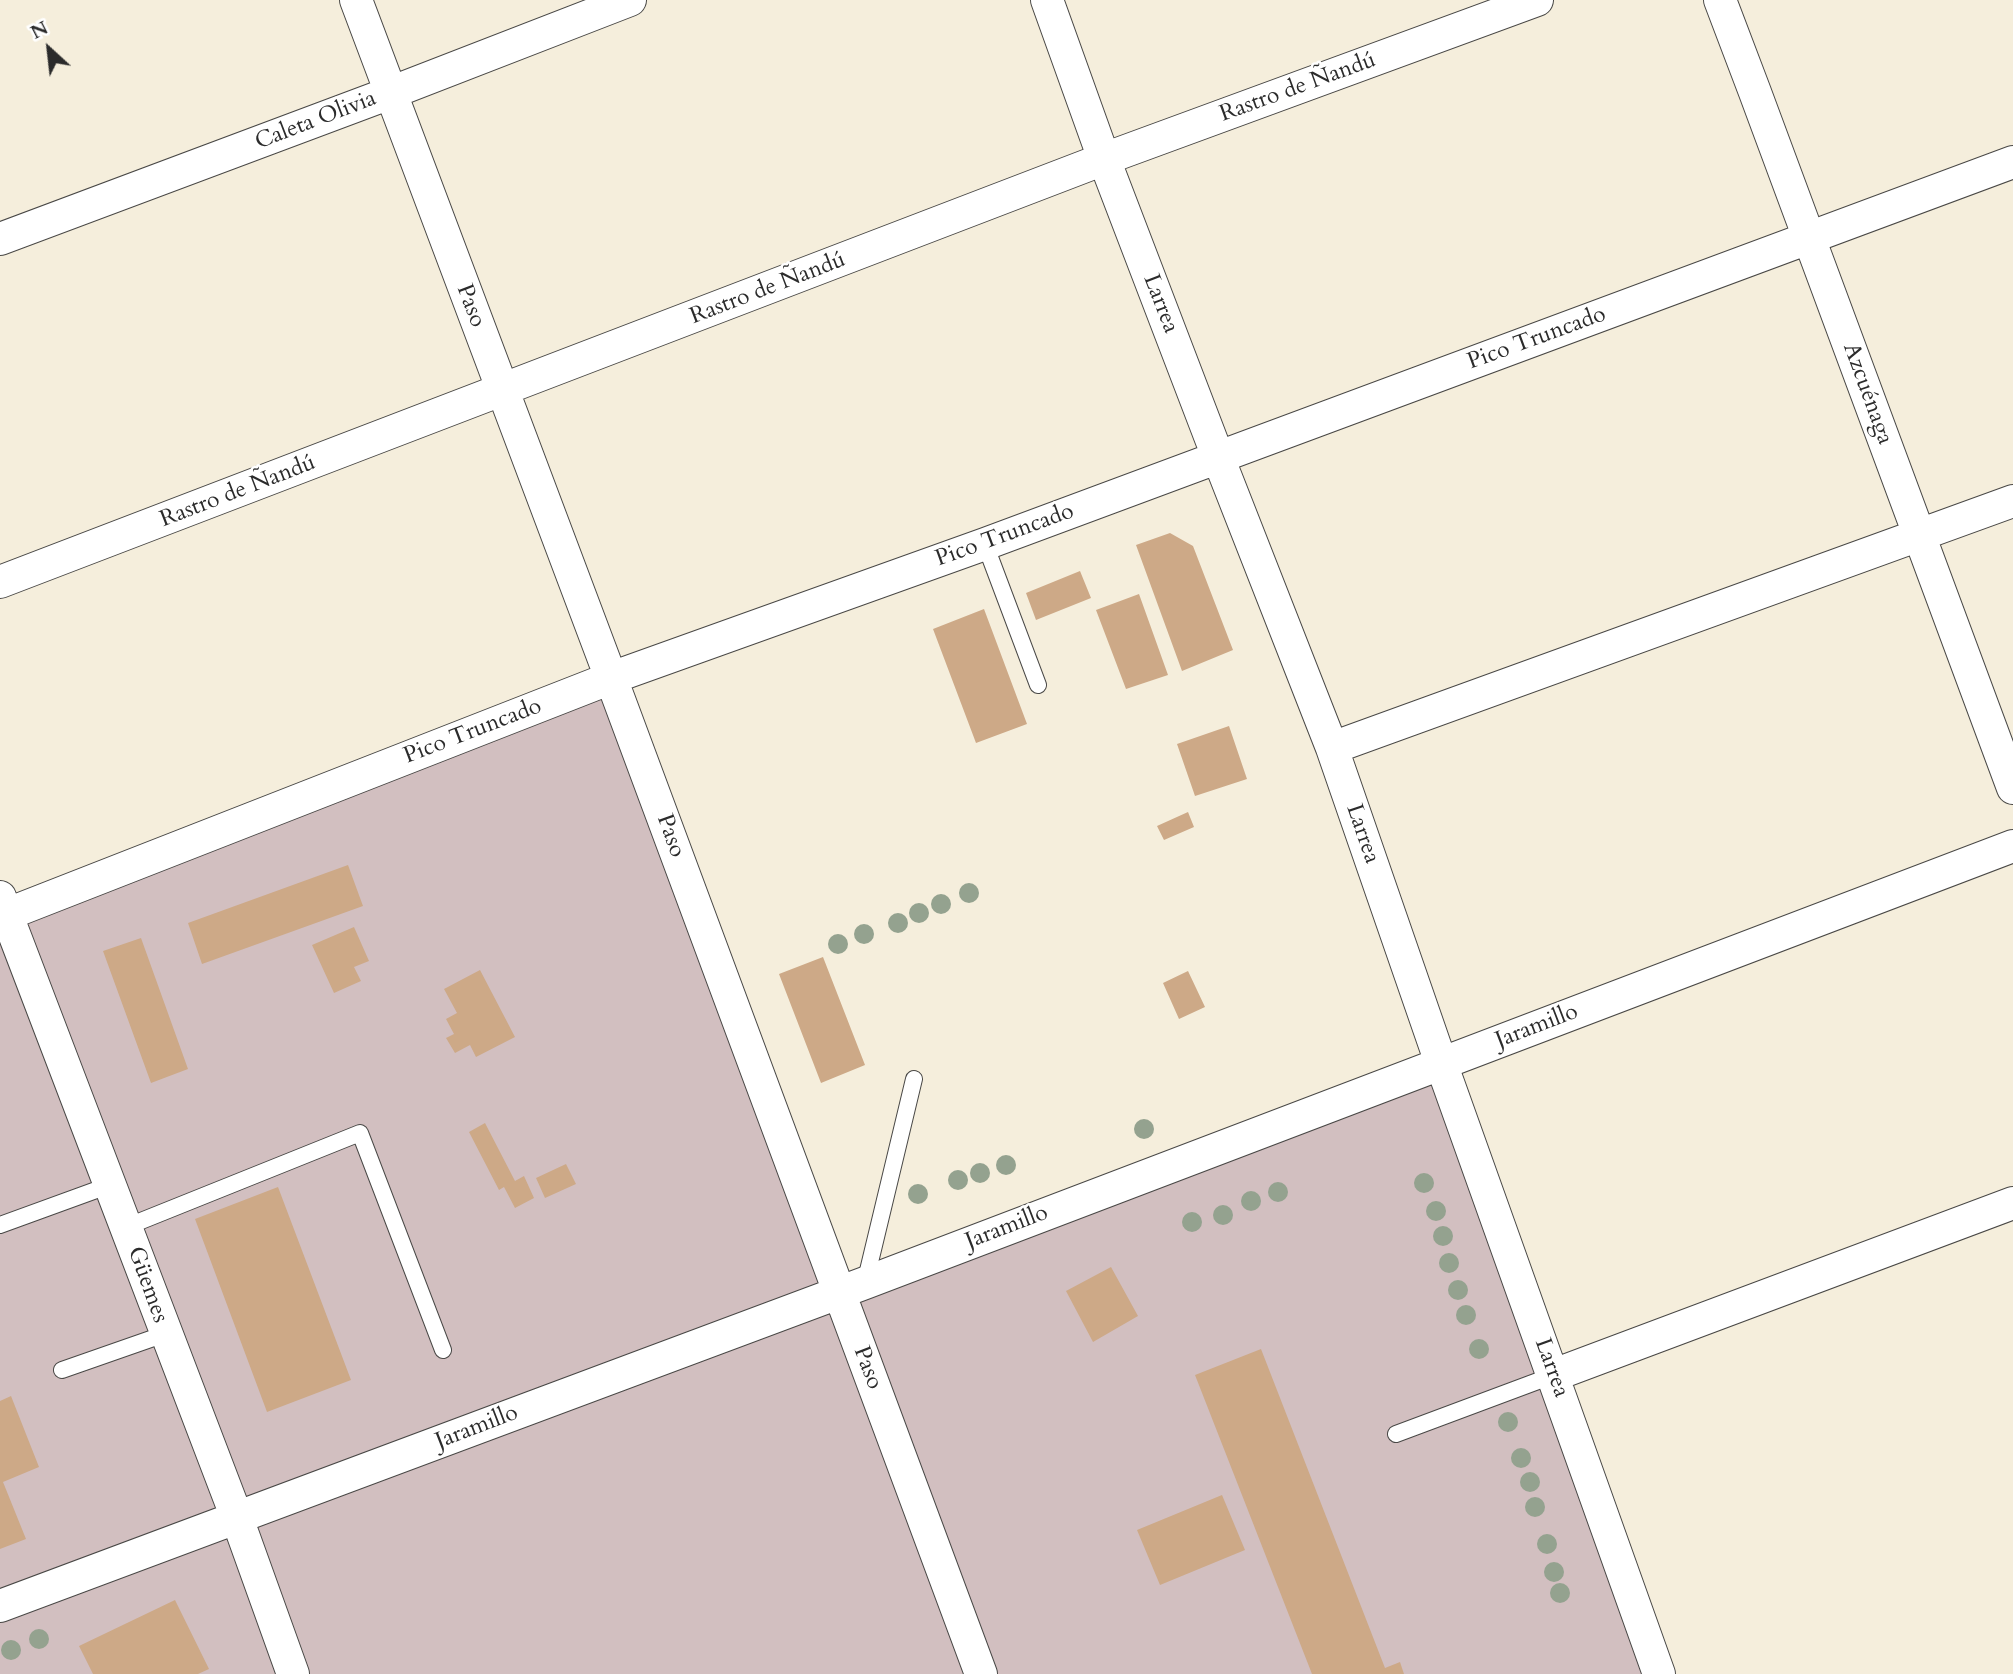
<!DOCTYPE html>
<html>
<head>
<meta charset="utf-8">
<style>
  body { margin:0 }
  #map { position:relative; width:2013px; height:1674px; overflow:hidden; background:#f5eedc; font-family:Cardo,serif }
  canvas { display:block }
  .north { position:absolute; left:14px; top:14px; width:70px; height:70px; -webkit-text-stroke:5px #fff; paint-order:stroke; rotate:333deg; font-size:19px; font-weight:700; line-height:28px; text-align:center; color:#2b2b2b }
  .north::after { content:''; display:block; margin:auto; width:24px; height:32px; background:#2b2b2b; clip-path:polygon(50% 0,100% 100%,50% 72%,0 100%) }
</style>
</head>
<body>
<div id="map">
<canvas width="2013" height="1674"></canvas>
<div class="north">N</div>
</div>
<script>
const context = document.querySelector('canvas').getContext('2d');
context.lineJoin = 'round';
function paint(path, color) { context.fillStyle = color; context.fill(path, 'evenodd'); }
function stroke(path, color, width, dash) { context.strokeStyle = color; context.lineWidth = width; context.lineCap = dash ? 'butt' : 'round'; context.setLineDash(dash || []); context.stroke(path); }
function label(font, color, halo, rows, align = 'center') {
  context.font = font + ' Cardo,serif'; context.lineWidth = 5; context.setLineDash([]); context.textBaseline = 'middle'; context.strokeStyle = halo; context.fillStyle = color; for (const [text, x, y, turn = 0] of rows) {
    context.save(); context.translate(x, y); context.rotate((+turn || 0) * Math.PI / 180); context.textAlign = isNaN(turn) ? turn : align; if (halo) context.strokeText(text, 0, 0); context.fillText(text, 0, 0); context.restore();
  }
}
paint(new Path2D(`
  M611 678 839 1292 1441 1063 1659 1674H0V917Z`), '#d2bfc0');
paint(new Path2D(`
  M1170 533 1193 546 1233 650 1182 671 1136 545Z
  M1080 571 1091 598 1036 620 1026 593Z
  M1139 594 1168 675 1126 689 1096 610Z
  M984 609 1027 724 976 743 933 629Z
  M1229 726 1247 779 1195 796 1177 744Z
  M1188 812 1194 827 1164 840 1157 826Z
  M348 865 363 906 202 964 188 923Z
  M354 927 369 961 354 967 361 981 334 993 312 945Z
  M141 938 188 1069 151 1083 103 951Z
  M823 957 865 1065 821 1083 779 974Z
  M480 970 515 1037 476 1057 470 1045 455 1053 446 1038 454 1034 446 1019 457 1013 444 989Z
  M1188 971 1205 1007 1179 1019 1163 983Z
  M485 1123 515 1181 524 1176 534 1198 515 1208 504 1187 499 1190 469 1132Z
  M566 1164 576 1184 545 1198 536 1178Z
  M278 1187 351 1380 267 1412 195 1219Z
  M1111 1267 1138 1316 1093 1342 1066 1291Z
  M1261 1349 1385 1668 1400 1662 1404 1674H1312L1195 1375Z
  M11 1396 39 1467 3 1482 26 1539 0 1549V1401Z
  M1222 1495 1245 1550 1160 1585 1137 1530Z
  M175 1600 209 1669 198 1674H93L79 1646Z`), '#cda987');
const service = new Path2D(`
  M985 544 1038 685
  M0 1225 110 1185
  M126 1227 360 1133 443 1350
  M865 1283 914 1079
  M62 1370 165 1334
  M1396 1434 1554 1375`);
const minor = new Path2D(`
  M356 0 611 678 981 1674
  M1047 0 1104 159 1218 457 1332 748 1441 1063 1659 1674
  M1720 0C1820 262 1915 526 2013 788
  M0 239 390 93 630 0
  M0 582 1104 159 1537 0
  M1332 748 2013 501
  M0 897 237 1518 293 1674
  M0 917 611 678 985 544 2013 162
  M1554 1375 2013 1203
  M0 1606 865 1283 2013 846`);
stroke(service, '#494846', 18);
stroke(minor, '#494846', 34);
stroke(service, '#fff', 16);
stroke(minor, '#fff', 32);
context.fillStyle = '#94a28f';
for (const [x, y] of [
  [969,893],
  [941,904],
  [919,913],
  [898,923],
  [864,934],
  [838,944],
  [1144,1129],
  [1006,1165],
  [980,1173],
  [958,1180],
  [1424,1183],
  [1278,1192],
  [918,1194],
  [1251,1201],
  [1436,1211],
  [1223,1215],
  [1192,1222],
  [1443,1236],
  [1449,1263],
  [1458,1290],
  [1466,1315],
  [1479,1349],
  [1508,1422],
  [1521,1458],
  [1530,1482],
  [1535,1507],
  [1547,1544],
  [1554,1572],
  [1560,1593],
  [39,1639],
  [11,1650]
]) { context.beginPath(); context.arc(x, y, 10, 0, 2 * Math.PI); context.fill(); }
label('23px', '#2b2b2b', '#fff', [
  ["Rastro de Ñandú",1298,88,-20],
  ["Caleta Olivia",316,121,-21],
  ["Rastro de Ñandú",768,289,-21],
  ["Larrea",1160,304,69],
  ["Paso",470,306,69],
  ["Pico Truncado",1537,339,-20],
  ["Azcuénaga",1867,394,70],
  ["Rastro de Ñandú",238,492,-21],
  ["Pico Truncado",1005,536,-20],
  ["Pico Truncado",473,732,-21],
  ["Larrea",1362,834,71],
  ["Paso",670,836,70],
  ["Jaramillo",1537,1027,-21],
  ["Jaramillo",1007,1228,-21],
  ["Güemes",147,1285,70],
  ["Paso",867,1368,69],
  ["Larrea",1551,1368,70],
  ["Jaramillo",477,1428,-21]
]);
</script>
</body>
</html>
